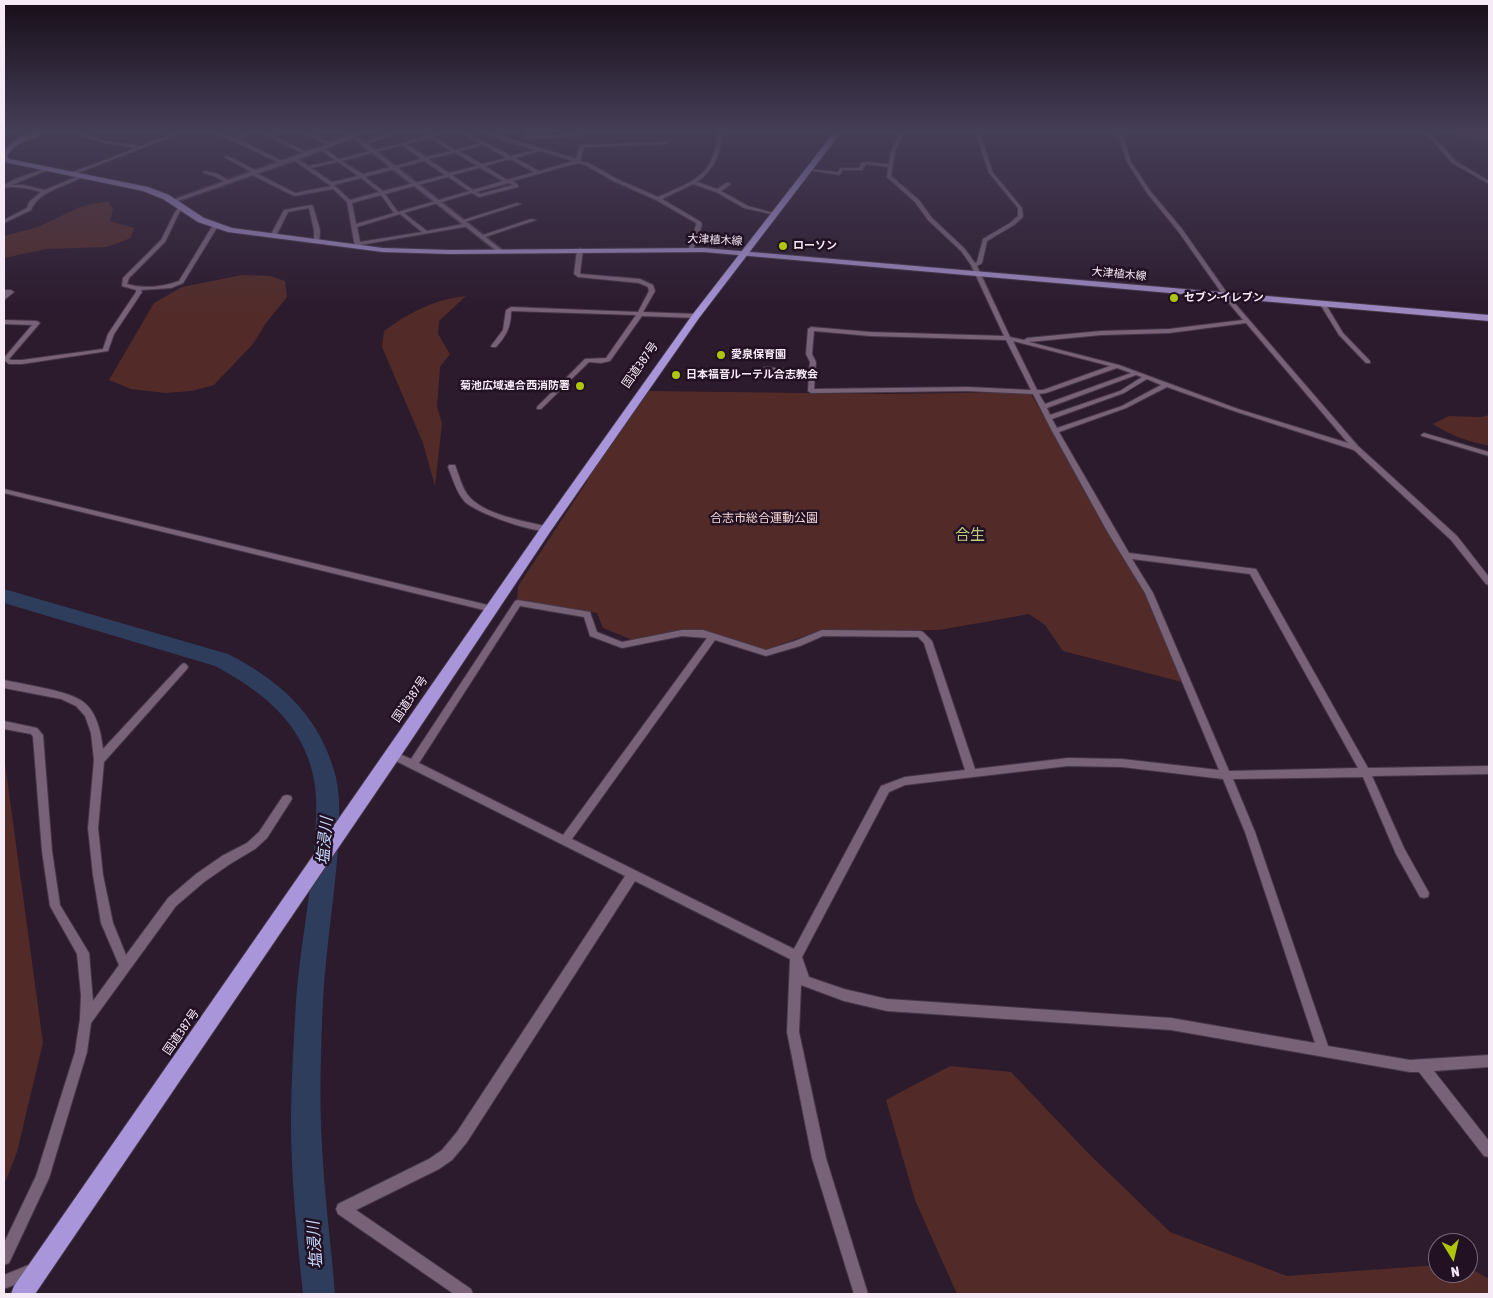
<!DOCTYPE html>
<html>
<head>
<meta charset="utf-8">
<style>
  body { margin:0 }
  #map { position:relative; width:1493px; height:1298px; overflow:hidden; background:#2c1a2d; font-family:"Asap Condensed",sans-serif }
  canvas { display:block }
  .frame { position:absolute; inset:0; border:5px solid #f6eaf7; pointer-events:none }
  .north { position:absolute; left:1428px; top:1233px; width:50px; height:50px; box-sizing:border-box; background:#221023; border:1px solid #776778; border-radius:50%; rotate:171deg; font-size:14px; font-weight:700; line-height:20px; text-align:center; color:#f6eaf7 }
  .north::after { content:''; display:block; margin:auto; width:18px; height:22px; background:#aec509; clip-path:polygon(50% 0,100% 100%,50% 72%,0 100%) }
</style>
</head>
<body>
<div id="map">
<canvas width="1493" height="1298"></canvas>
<div class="frame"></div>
<div class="north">N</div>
</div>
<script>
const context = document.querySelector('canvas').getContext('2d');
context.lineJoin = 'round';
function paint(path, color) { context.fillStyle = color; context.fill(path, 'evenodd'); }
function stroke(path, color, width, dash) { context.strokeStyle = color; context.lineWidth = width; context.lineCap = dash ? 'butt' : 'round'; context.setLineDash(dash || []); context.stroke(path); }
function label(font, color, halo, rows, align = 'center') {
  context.font = font + ' "Asap Condensed","Noto Sans JP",sans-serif'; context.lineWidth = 5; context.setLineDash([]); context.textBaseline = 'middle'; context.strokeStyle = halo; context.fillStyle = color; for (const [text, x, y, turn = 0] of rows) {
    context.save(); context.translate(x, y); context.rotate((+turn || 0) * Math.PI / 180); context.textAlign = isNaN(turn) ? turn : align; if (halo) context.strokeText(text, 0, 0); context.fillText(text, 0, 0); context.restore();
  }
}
paint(new Path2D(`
  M1443 131H1489V144Z
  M108 201 113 209 110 221 134 228 131 238 107 247 46 249 4 258V236L38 227 82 206Z
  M242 275 270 276 285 281 287 297 266 323 253 344 214 385 192 391 165 393 131 389 109 380 154 303 182 287Z
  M466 296 439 321 438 334 450 354 440 367 437 406 442 424 435 486 423 443 382 347 384 331C410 312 433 300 466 296Z
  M648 391 885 394 1030 392 1106 531 1145 594 1182 682 1063 651 1045 625 1029 614 940 630H821L765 650 706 631 672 632 633 640 603 628 597 613 517 601 518 586 588 480H585L601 460Z
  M1489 415V446C1468 441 1451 436 1433 424L1449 416 1481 417Z
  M4 756 43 1043 17 1152 4 1185Z
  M950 1066 1011 1072 1089 1154 1170 1232 1287 1276 1438 1265V1273H1468V1267L1489 1279V1294H957L915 1200 886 1100Z`), '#522b28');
paint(new Path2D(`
  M4 589 228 654C277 679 316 712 333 767 342 793 339 822 338 849 334 900 326 949 323 1000 321 1048 319 1096 322 1144 324 1194 331 1244 335 1294H303C297 1236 291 1178 291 1120 291 1080 294 1040 296 1000 300 949 310 900 314 849 316 822 319 793 311 767 297 718 258 689 215 666L4 603Z`), '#2e3d5c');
const minor = new Path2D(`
  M65 131H72L105 141 141 146 181 131H187L72 175 70 174V173L137 148 105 143Z
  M207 131C216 131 223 137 232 137 240 138 248 131 257 131L237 139 286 163 282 164 231 140Z
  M258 131H264L310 154 306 155Z
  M299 131H305L334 145 330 146Z
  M340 131H346L354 135 364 131H370L354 137Z
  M400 131H407L365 144 361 143Z
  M449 131H456L434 137 456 150 480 143 458 131H463L511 156 536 150 500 139 484 131H490L504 137 576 159 580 146 582 145 668 142 666 144 584 147 580 161 589 163 617 179 658 197C695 180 714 177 718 131H722C721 153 715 169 697 182L717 189 726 183H730V185L721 191 748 206 777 214 775 215 744 208 716 192 693 184 662 199 701 222 702 225 693 250 688 251 696 225V223L656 200 613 181 585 165 578 163 513 181 518 185V187L479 197 472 193 404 213 427 231 468 223 471 225 470 226 360 245 361 247 358 249 355 247 347 202 333 189 294 196 252 175 253 173 224 157 228 156 259 172 258 174 295 193 331 186 293 160V158H297L308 166 335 160 320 150V148H324L339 159ZM430 138 451 151 426 157 406 144ZM402 145 421 159 363 174 342 161ZM483 145 507 158 482 164 459 151ZM541 151 573 161 539 171 515 158ZM455 153 477 166 449 173 428 159ZM510 159 534 172 507 180 485 166ZM424 161 445 175 383 191 365 177ZM338 162 358 176 332 182 311 168ZM480 168 503 181 473 190 452 175ZM448 177 469 191 398 212 385 194ZM361 178 379 192 350 200 334 185ZM509 183 513 185 480 194 476 192ZM381 195 394 213 356 224 352 203ZM400 214 422 232 360 242 357 227Z
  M526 131H530L528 137 575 134 577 131H581L577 136 525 139 523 138Z
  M901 131H905L895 151 891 176 919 200 932 218 965 249 975 263 977 262 983 239 1010 223 1018 216V208L989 173 975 131H979L993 173 1022 208 1023 217 1014 225 987 241 982 263 977 266 1010 337 1024 340 1027 338 1101 331 1169 329 1243 320 1228 302 1178 231 1147 193 1127 162 1117 131H1121L1131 162 1151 192 1182 229 1232 300 1358 446 1457 536 1489 577V585L1486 584 1451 540 1354 450 1234 411 1167 387 1126 408 1059 432 1129 553 1256 569 1368 768 1489 766V774L1372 776 1404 848 1429 893 1428 897 1424 898 1420 897 1396 854 1363 777 1233 779 1255 832 1328 1046 1410 1060 1489 1055V1067L1434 1071 1489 1141V1157L1484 1156 1419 1072H1410L1171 1030 887 1011 844 1001 801 985 799 1032 826 1158 868 1294H854L812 1158 787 1032 790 959 635 881 467 1142 452 1160 439 1169 356 1210 471 1289 473 1294H454L338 1214 336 1209 338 1204 429 1159 442 1150 457 1132 625 876 390 758 388 755 390 752 393 751 411 759 515 601 518 600 590 612 597 632 622 642 682 630H703L766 650 795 641 822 630 920 631 923 632 932 641 975 769 1068 758 1122 759 1219 770 1145 593 1107 531 1052 431 1033 394 967 391 811 393 808 391 809 375 765 371 762 369 765 367 809 371 810 362 806 354 808 329 811 327 870 332 1004 336 971 265 961 251 928 220 915 202 887 177 888 167 866 164 862 170H843L839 175 807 170 809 169 838 172 840 168H859L861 163 866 162 889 164 891 151ZM1246 323 1348 443 1238 409 1119 365 1029 342 1101 335 1169 333ZM814 331 870 336 1006 340 1031 390 967 387 814 389 816 362 812 354ZM1013 341 1110 366 1043 390H1037ZM1117 368 1131 373 1045 404 1039 394 1046 393ZM1136 375 1142 377 1120 391 1050 415 1047 408ZM1147 379 1161 385 1122 406 1057 428 1052 419 1124 393ZM1132 559 1250 574 1358 768 1229 771 1153 593ZM520 606 584 617 590 636 622 648 682 636 707 638 563 835 419 763ZM823 636 918 637 924 643 965 770 905 777 881 786 794 949 572 839 715 640 766 656 800 646ZM1068 766 1122 767 1223 779 1245 832 1315 1043 1171 1018 887 999 844 989 809 977 802 957 889 792 905 785Z
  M1424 131H1428L1456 161 1489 181V184L1452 163Z
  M46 168H48V170L12 185H24L45 190 80 175 84 176C67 187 40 189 31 210L4 223V220L27 208 29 202 41 192C29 189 16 185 4 188V185L15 179Z
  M205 171 218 174 231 182 227 183 214 176 203 173V172Z
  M517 203 521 204 465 222 460 221Z
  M311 205 313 206 320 230 319 243 314 242V230L309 208 288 212 276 236 271 237 270 236 284 210Z
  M180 206 184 207 179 213 165 242 129 278 127 284C143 289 163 287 179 281L213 225 218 226 183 283 171 288 141 290 142 292 114 334 108 351 22 364H9L4 360V358L32 325 4 324V320L37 321 40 323 9 359 11 360H22L103 349 108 334 136 292V290L122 286 123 278 161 240 175 212Z
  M531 219 536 220 485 237 480 236Z
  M580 248 583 250 580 273 581 274 640 279 653 285 655 291 643 312 696 314 699 316 696 318 642 316 610 361 601 363 589 362 541 409H537V407L585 359 606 358 636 315 512 311 511 312C511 327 506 336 496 347H492L491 346 503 330 506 310 511 307 638 312 649 291 648 287 639 283 578 277 574 274 577 250Z
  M4 290H11L14 292 4 300V295L6 294H4Z
  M1321 303H1325L1343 333 1370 361V363H1366L1339 335 1320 304Z
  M1424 433 1489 452V456L1422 436 1421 435Z
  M449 465H455C459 475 461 485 467 494 482 515 525 521 549 527L550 529 549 531C533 533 477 513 465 502 456 492 453 479 448 467Z
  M4 489 492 606 496 609 492 612 4 493Z
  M184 663 187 665 188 667 187 669 104 762 98 828 103 875 113 923 126 955 168 898 196 874 222 856 247 843 259 832 283 796 287 795 291 796 292 799 267 838 255 849 230 864 204 882 176 906 91 1023 87 1052 49 1178 9 1263 4 1265V1243L36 1176 75 1052 80 1019 81 995 77 954 50 906 42 851 33 737 31 734 4 729V721L37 728 43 735 52 851 60 905 89 953 93 1001 119 965 101 923 93 875 88 828 94 760 91 733 85 716 76 706 61 699 4 688V680C22 684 69 691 82 701 97 711 101 733 103 749L181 665Z
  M31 1264 36 1266 38 1271 36 1276 4 1289V1275Z`);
const tertiary = new Path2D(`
  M352 135H356L502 250V252H498L353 138 297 160 175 202 170 201Z`);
const primary = new Path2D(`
  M39 131H49C35 140 17 139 7 156L9 159 148 187 169 195 204 218 232 228 383 248 450 250 704 248 1489 315V321L704 252 450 254 383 252 228 232 198 222 163 199 143 191 4 162V151C13 139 25 135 39 131Z`);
const trunk = new Path2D(`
  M835 131H842L699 318 550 532 398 760 35 1294H11L14 1286 542 526 693 314Z`);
stroke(minor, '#463747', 2);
stroke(tertiary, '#463747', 3);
stroke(primary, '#463747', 2);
stroke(trunk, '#463747', 2);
paint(minor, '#786278');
paint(tertiary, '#786278');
paint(primary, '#9d88c1');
paint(trunk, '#a995da');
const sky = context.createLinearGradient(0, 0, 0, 313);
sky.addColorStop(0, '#180e19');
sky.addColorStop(0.42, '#453e57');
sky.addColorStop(1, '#453e5700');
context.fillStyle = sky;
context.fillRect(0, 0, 1493, 313);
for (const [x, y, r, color] of [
  [783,246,5,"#aec509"],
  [1174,298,5,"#aec509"],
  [721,355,5,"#aec509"],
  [676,375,5,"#aec509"],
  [580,386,5,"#aec509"]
]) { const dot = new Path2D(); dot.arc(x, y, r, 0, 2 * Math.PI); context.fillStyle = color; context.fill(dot); stroke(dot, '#221023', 2); }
label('11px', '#f6eaf7', '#221023', [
  ["大津植木線",715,240,3],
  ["大津植木線",1119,274,5]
]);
label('bold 11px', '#f6eaf7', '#221023', [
  ["ローソン",793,246],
  ["セブン-イレブン",1184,298],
  ["愛泉保育園",731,355],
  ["日本福音ルーテル合志教会",686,375],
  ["菊池広域連合西消防署",570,386,"right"]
], 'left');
label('12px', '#f6eaf7', '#221023', [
  ["国道387号",640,365,-55],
  ["国道387号",410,699,-56],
  ["国道387号",181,1032,-55]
]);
label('12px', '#f6d7d3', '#221023', [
  ["合志市総合運動公園",764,518]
]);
label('15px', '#bbca7e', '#221023', [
  ["合生",970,535]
]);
label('italic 16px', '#c5d7fa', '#221023', [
  ["塩浸川",325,841,-85],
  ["塩浸川",315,1245,-94]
]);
</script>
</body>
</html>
